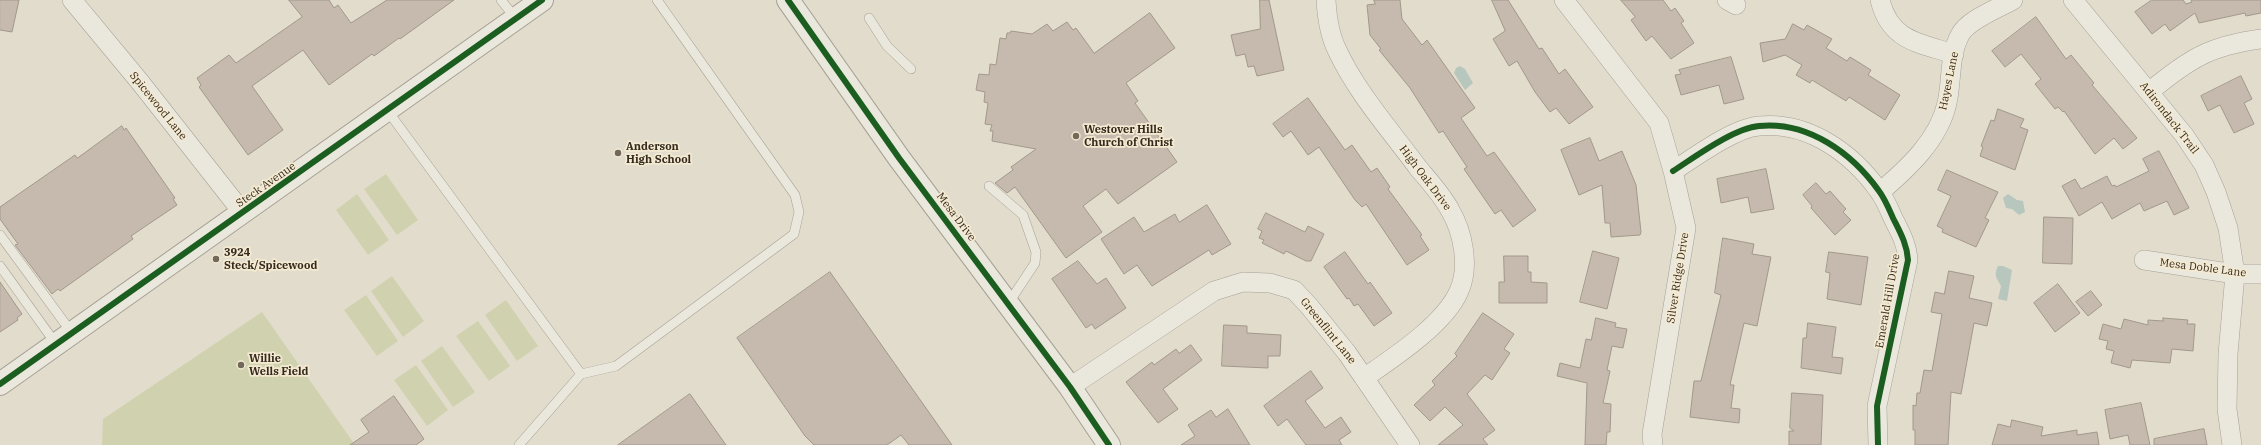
<!DOCTYPE html>
<html>
<head>
<meta charset="utf-8">
<style>
  body { margin:0 }
  canvas { display:block; background:#e2dccc }
</style>
</head>
<body>
<canvas width="2261" height="445"></canvas>
<script>
const context = document.querySelector('canvas').getContext('2d');
context.lineJoin = 'round';
function paint(path, color) { context.fillStyle = color; context.fill(path, 'evenodd'); }
function stroke(path, color, width, dash) { context.strokeStyle = color; context.lineWidth = width; context.lineCap = dash ? 'butt' : 'round'; context.setLineDash(dash || []); context.stroke(path); }
function label(font, color, halo, rows, align = 'center') {
  context.font = font + ' "IBM Plex Serif",serif'; context.lineWidth = 3.5; context.setLineDash([]); context.textBaseline = 'middle'; context.strokeStyle = halo; context.fillStyle = color; for (const [text, x, y, turn = 0] of rows) {
    context.save(); context.translate(x, y); context.rotate((+turn || 0) * Math.PI / 180); context.textAlign = isNaN(turn) ? turn : align; if (halo) context.strokeText(text, 0, 0); context.fillText(text, 0, 0); context.restore();
  }
}
paint(new Path2D(`
  M386 174 418 220 397 235 364 189Z
  M357 194 389 240 368 255 336 210Z
  M392 276 424 321 403 337 371 291Z
  M366 295 398 341 377 356 344 310Z
  M506 300 538 346 517 361 485 315Z
  M262 312 355 445H102L103 419Z
  M478 321 510 366 489 381 456 336Z
  M442 346 475 392 453 407 421 361Z
  M416 365 448 410 427 426 394 380Z`), '#d0d2af');
paint(new Path2D(`
  M1460 66 1465 69 1473 83 1465 90 1454 73 1456 68Z
  M2008 194 2017 200 2023 201 2025 212 2019 215 2012 209 2006 208 2003 198Z
  M1998 266H2003L2012 270 2007 301 1998 299 2001 286C1997 278 1993 276 1998 266Z`), '#b7c7bd');
const building = new Path2D(`
  M0 0H19L12 32 0 30Z
  M289 0H329L334 8 338 5 351 23 387 0H454L400 39 399 38 374 56 372 54 329 85 303 50 252 86 283 130 248 155 199 87 201 85 197 78 229 55 236 63 302 17Z
  M1260 0H1269L1284 70 1257 76 1254 66 1248 67 1245 54 1236 56 1231 35 1260 29Z
  M1374 0H1400L1402 19 1422 45 1427 40 1475 108 1461 118 1487 156 1494 152 1536 210 1513 227 1501 210 1495 214 1464 169 1467 167 1443 131 1439 133 1410 88 1379 50 1381 49 1370 35 1367 5 1375 4Z
  M1492 0H1508L1539 49 1542 48 1559 74 1565 69 1593 107 1569 124 1556 108 1550 112 1535 92 1517 61 1509 66 1493 39 1505 31Z
  M1621 0H1663L1671 11 1675 8 1684 21 1681 23 1694 43 1671 59 1652 36 1646 41 1631 20 1635 17Z
  M2152 0H2183L2186 4 2192 2 2191 0H2261V13L2246 16 2245 13 2199 23 2195 13 2170 31 2165 24 2152 34 2135 12Z
  M1150 13 1175 48 1126 83 1138 101 1135 103 1177 162 1118 204 1106 189 1083 206 1102 232 1066 258 1015 187 1007 193 995 183 1013 170 1011 167 1036 149 992 141 993 131H990L992 125 985 124 988 103 984 102 985 92 976 90 979 74 989 75 990 64 996 65 1000 38 1006 39 1007 33H1010L1011 31 1032 34 1047 24 1053 31 1067 22 1073 30 1076 28 1094 53Z
  M2036 17 2066 59 2071 55 2094 83 2092 85 2137 138 2123 149 2114 138 2095 154 2064 111 2063 112 2058 107 2055 109 2035 84 2041 79 2021 54 2005 67 1992 51Z
  M1793 24 1804 30 1807 25 1832 39 1826 48 1847 61 1850 57 1871 70 1868 75 1900 95 1885 120 1849 97 1846 101 1812 80 1810 83 1796 75 1802 65 1785 55 1763 62 1760 43 1785 39Z
  M1731 57 1744 99 1724 104 1719 85 1681 95 1675 75 1681 74 1679 70Z
  M2241 76 2252 99 2244 103 2254 124 2234 133 2220 105 2208 111 2201 96Z
  M1308 98 1345 150 1352 145 1371 172 1377 168 1390 187 1388 189 1422 235 1420 236 1429 250 1407 265 1366 204 1362 207 1355 200 1319 147 1308 155 1291 131 1283 137 1273 124Z
  M1998 109 2024 119 2020 127 2028 130 2015 170 1980 156 1983 147 1981 146 1991 120 1994 121Z
  M122 126 124 130 126 128 175 198 173 199 177 205 131 236 133 239 60 291 58 289 52 294 15 245 18 244 0 219V207L75 155 77 158Z
  M1590 138 1599 161 1622 151 1636 185 1641 232 1640 235 1611 237 1610 223H1605L1602 185 1579 195 1561 150Z
  M2159 151 2189 208 2174 215 2167 201 2144 211 2140 203 2112 219 2102 202 2079 216 2062 186 2075 179 2081 189 2107 176 2112 186 2115 185 2116 187 2149 171 2143 159Z
  M1766 169 1774 209 1751 213 1748 197 1721 203 1717 179Z
  M1947 170 1998 192 1985 218 1989 220 1976 247 1942 232 1943 229 1937 226 1951 196 1938 190Z
  M1816 183 1826 194 1830 191 1846 209 1843 212 1851 220 1835 235 1811 208 1812 206 1803 195Z
  M1207 205 1231 244 1212 255 1209 250 1152 286 1137 265 1124 274 1101 239 1134 217 1144 232 1175 214 1179 222Z
  M1266 213 1305 232 1308 226 1324 234 1311 261H1306L1286 251 1284 254 1262 243 1264 240 1259 238 1262 231 1258 229Z
  M2044 217 2073 218 2072 264 2043 263Z
  M1723 238 1754 244 1752 254 1771 257 1757 326 1744 323 1730 385H1734L1731 408 1740 409 1739 423 1690 417 1694 381H1701L1721 295 1715 293Z
  M1593 251 1619 258 1607 309 1580 302Z
  M1345 252 1368 284 1370 282 1392 313 1374 326 1358 304 1354 306 1349 298 1347 299 1324 267Z
  M1829 252 1868 257 1861 305 1827 299 1830 273 1826 272Z
  M1504 256H1528V272H1531V282L1547 283V303H1499V282H1504Z
  M1078 261 1097 284 1106 278 1126 308 1095 329 1092 324 1086 328 1052 279Z
  M1949 271 1974 276 1969 298 1992 303 1987 326 1974 323 1961 394 1951 392 1948 445H1915V430H1913V405L1916 406 1917 393H1920L1924 370 1932 371 1942 314 1931 312 1935 292 1944 294Z
  M830 272 952 445H909L901 435 887 445H814L805 436 737 338Z
  M0 282 22 314 17 318 18 320 0 332Z
  M2058 284 2080 313 2055 332 2034 303Z
  M2091 291 2102 305 2088 316 2076 302Z
  M1483 313 1514 334 1504 349 1510 353 1492 380 1485 375 1467 394 1495 430 1483 439 1488 445H1438L1463 425 1445 407 1430 421 1414 405 1435 385 1432 381 1457 356 1455 354Z
  M1596 318 1616 323 1615 327 1627 329 1623 348 1612 346 1607 370 1610 371 1603 403 1611 404 1610 432H1607L1606 445H1585L1587 383 1557 376 1560 363 1580 368 1586 339 1591 340Z
  M2163 318 2188 320 2187 324H2195L2193 351 2172 349 2170 363 2132 360 2130 368 2111 363 2114 351 2106 349 2108 341 2099 339 2103 324 2121 329 2124 319 2148 325V320L2163 321Z
  M1808 323 1836 327 1832 357 1843 358 1841 374 1801 368 1803 338H1806Z
  M1224 325 1247 326V333L1281 335 1280 356H1268V368L1222 366Z
  M1191 345 1202 360 1163 389 1178 409 1158 423 1126 382 1152 362 1154 365 1176 349 1179 353Z
  M1311 371 1323 388 1305 401 1325 428 1341 417 1351 432 1339 440 1342 445H1306L1287 419 1278 426 1264 406Z
  M1792 393 1823 395 1821 445H1789V431H1794L1790 428Z
  M690 394 726 445H618Z
  M394 396 424 439 416 445H350L369 432 361 420Z
  M2141 403 2150 445H2130L2128 435 2110 439 2105 410Z
  M1228 409 1250 445H1181L1195 436 1188 425 1211 410 1216 417Z
  M2012 420 2043 427 2041 436 2077 430V435L2097 432 2099 445H1992L1998 424 2010 427Z
  M2204 429 2207 445H2154V439Z`);
paint(building, '#c5baad');
stroke(building, '#a2988b', 1);
const service = new Path2D(`
  M501 0 516 19
  M869 18 887 46 911 69
  M387 110 581 374 519 445
  M989 186 1023 215 1036 252 1035 263 1008 304
  M0 235 72 333
  M0 266 56 344
  M581 374 616 366 794 234 799 212 795 195 657 0`);
const minor = new Path2D(`
  M72 0 140 82 243 213
  M1326 0C1327 17 1329 34 1337 50 1357 93 1391 131 1419 169 1430 182 1442 195 1450 210 1463 232 1470 267 1459 291 1445 324 1393 358 1364 378
  M1564 0 1659 123 1673 171 1686 228 1652 434 1653 445
  M1727 0 1736 5
  M1880 0C1890 41 1919 43 1954 54
  M2073 0 2184 135 2204 165 2216 192 2228 228 2235 274 2228 354 2227 409 2232 445
  M2149 92C2189 59 2209 46 2261 39
  M1673 171C1695 157 1734 128 1759 126 1808 121 1852 153 1879 191 1885 199 1889 209 1893 218 1900 232 1907 244 1908 260L1877 406 1878 445
  M1880 192C1907 169 1939 140 1947 103 1952 81 1949 55 1960 35 1967 20 1999 8 2013 0
  M2144 260 2235 274H2261
  M1070 387 1214 291 1243 282 1270 283 1294 290 1309 306 1347 353 1410 445`);
const tertiary = new Path2D(`
  M788 0 899 158 1070 387 1109 445
  M0 384 542 0`);
stroke(service, '#a7a195', 10);
stroke(minor, '#a7a195', 20);
stroke(tertiary, '#a7a195', 24);
stroke(service, '#eae7dd', 9);
stroke(minor, '#eae7dd', 19);
stroke(tertiary, '#eae7dd', 22);
stroke(new Path2D(`
  M788 0 899 158 1070 387 1109 445
  M1673 171C1695 157 1734 128 1759 126 1808 121 1852 153 1879 191 1885 199 1889 209 1893 218 1900 232 1907 244 1908 260L1877 406 1878 445
  M0 384 542 0`), '#1b5e20', 6);
for (const [x, y, r, color] of [
  [1076,136,4,"#72685b"],
  [618,153,4,"#72685b"],
  [216,259,4,"#72685b"],
  [241,365,4,"#72685b"]
]) { const dot = new Path2D(); dot.arc(x, y, r, 0, 2 * Math.PI); context.fillStyle = color; context.fill(dot); stroke(dot, '#f4ead1', 1.5); }
label('11px', '#352a1e', '#f4ead1', [
  ["Hayes Lane",1949,81,-78],
  ["Spicewood Lane",158,106,51],
  ["Adirondack Trail",2169,118,52],
  ["High Oak Drive",1425,178,53],
  ["Steck Avenue",266,185,-35],
  ["Mesa Drive",956,217,53],
  ["Mesa Doble Lane",2203,268,7],
  ["Silver Ridge Drive",1678,278,-81],
  ["Emerald Hill Drive",1888,301,-80],
  ["Greenflint Lane",1328,331,51]
]);
label('bold 11px', '#352a1e', '#f4ead1', [
  ["Westover Hills",1084,130],
  ["Church of Christ",1084,143],
  ["Anderson",626,147],
  ["High School",626,160],
  ["3924",224,253],
  ["Steck/Spicewood",224,266],
  ["Willie",249,359],
  ["Wells Field",249,372]
], 'left');
</script>
</body>
</html>
